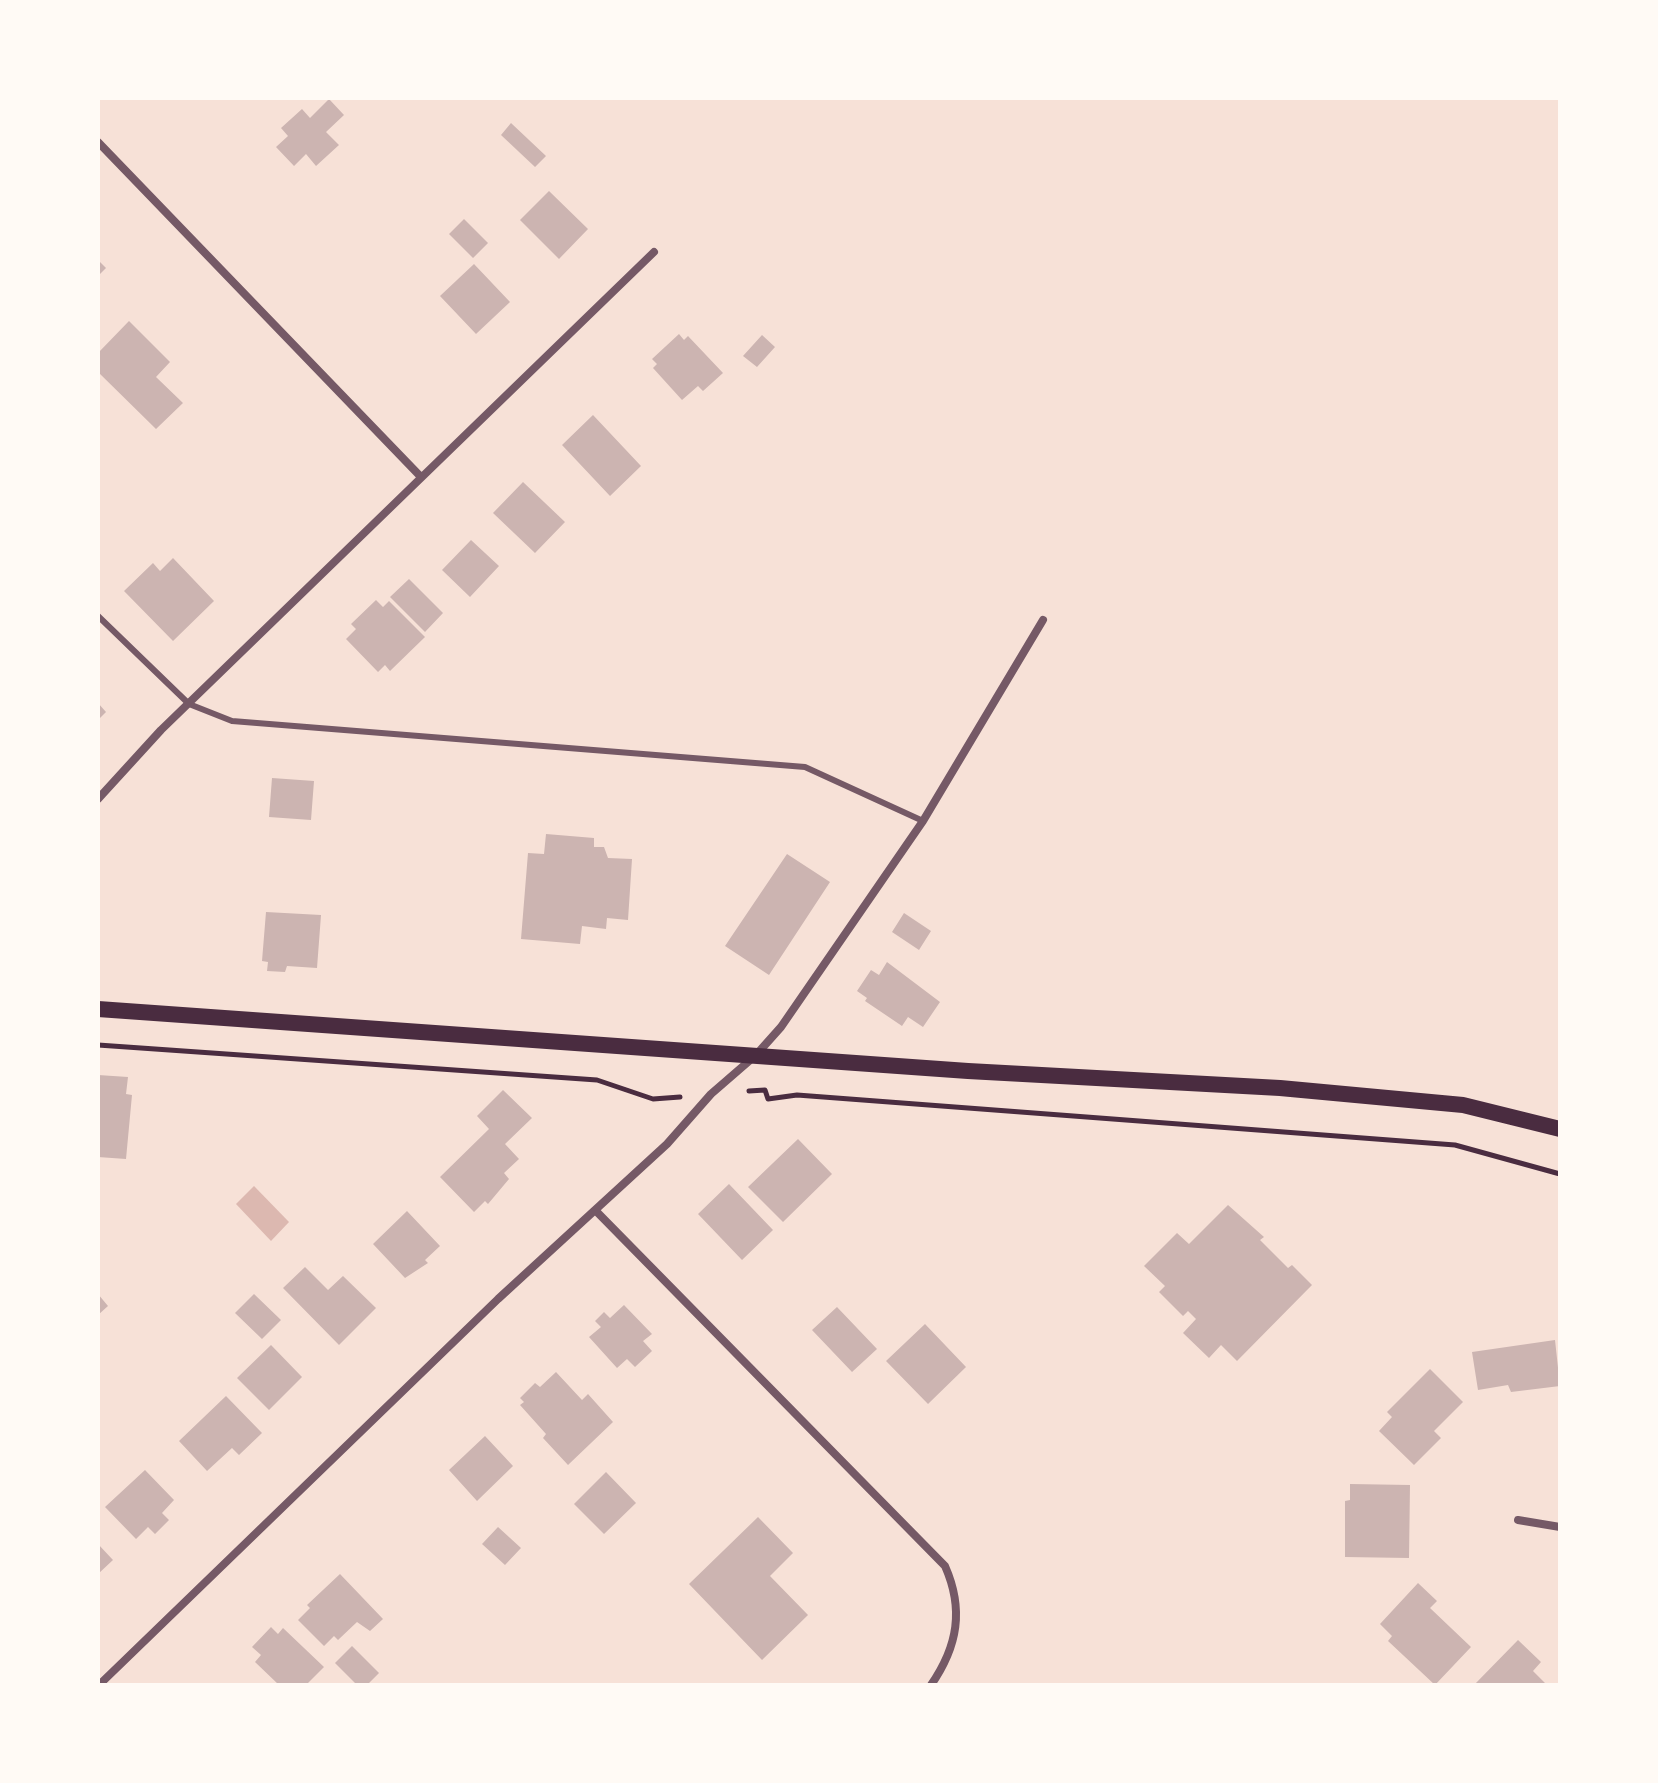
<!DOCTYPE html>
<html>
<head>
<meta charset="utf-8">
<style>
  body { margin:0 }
  #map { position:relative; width:1658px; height:1783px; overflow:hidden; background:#f7e1d7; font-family:"DejaVu Sans",sans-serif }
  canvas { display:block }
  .frame { position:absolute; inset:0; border:100px solid #fffaf5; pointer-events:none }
</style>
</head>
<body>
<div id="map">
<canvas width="1658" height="1783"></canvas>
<div class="frame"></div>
</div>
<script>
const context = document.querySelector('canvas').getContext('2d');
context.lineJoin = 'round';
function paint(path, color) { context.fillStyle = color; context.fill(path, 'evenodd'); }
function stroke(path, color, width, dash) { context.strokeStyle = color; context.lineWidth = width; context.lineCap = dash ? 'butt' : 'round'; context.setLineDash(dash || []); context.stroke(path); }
paint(new Path2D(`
  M254 1186 289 1222 271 1241 236 1204Z`), '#dcb8b0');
paint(new Path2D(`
  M329 99 344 115 326 132 339 145 316 166 306 154 294 166 276 147 288 136 281 128 302 109 310 118Z
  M511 123 546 156 535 167 501 135Z
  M549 191 588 229 559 259 520 220Z
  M464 219 488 243 473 258 449 234Z
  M98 260 106 268 98 276Z
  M474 264 510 302 476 334 440 296Z
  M129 321 170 362 156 377 183 403 156 429 98 372V353Z
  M679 334 684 340 688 336 723 373 703 391 698 386 682 400 653 368 657 364 652 359Z
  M762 335 775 347 757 367 743 356Z
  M593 415 641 466 610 496 562 445Z
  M523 482 565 522 535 553 493 513Z
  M471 540 499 566 470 597 442 570Z
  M173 558 214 601 173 641 124 591 153 563 160 571Z
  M409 579 443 613 425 632 390 597Z
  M376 600 383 607 389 601 425 637 390 671 385 665 378 672 346 639 356 629 351 624Z
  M98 703 106 712 98 720Z
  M272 778 314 781 311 820 269 817Z
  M546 834 594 838V847H604L608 858 632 859 628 920 607 918 606 929 582 926 580 944 521 939 528 853 544 854Z
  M787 854 830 882 769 975 725 946Z
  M266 912 321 915 317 968 287 966 285 972 267 971 268 962 262 961Z
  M904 913 931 931 919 950 892 932Z
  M887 962 940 1002 923 1027 908 1017 902 1026 865 1001 867 998 857 991 871 970 879 975Z
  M98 1075 128 1077 126 1094 132 1095 126 1159 98 1157Z
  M503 1090 532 1118 505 1144 519 1159 504 1173 509 1179 488 1204 485 1201 474 1212 440 1177 489 1129 477 1116Z
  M798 1139 832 1174 783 1222 748 1187Z
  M729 1184 773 1230 742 1260 698 1214Z
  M1228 1205 1264 1237 1260 1240 1288 1268 1292 1265 1312 1285 1237 1361 1221 1345 1209 1358 1183 1333 1196 1319 1188 1311 1183 1316 1159 1292 1165 1286 1144 1266 1177 1233 1189 1244Z
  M407 1211 440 1246 425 1260 428 1263 405 1278 373 1244Z
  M305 1267 328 1290 343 1276 376 1308 339 1345 283 1288Z
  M98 1294 108 1306 98 1315Z
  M254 1294 281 1320 262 1339 235 1313Z
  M624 1305 652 1334 643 1341 652 1351 635 1367 627 1359 617 1368 589 1337 601 1327 595 1321 604 1312 610 1318Z
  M837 1307 877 1349 852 1372 812 1330Z
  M925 1324 966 1367 928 1404 886 1361Z
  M1555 1340 1560 1386 1511 1392 1508 1385 1478 1390 1472 1352Z
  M271 1345 302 1377 269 1410 237 1378Z
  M1430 1369 1463 1402 1434 1431 1441 1438 1414 1465 1379 1431 1392 1417 1387 1412Z
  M556 1372 582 1400 588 1394 613 1422 568 1465 543 1438 546 1434 520 1405 524 1402 520 1398 535 1383 540 1387Z
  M226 1396 262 1433 239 1455 232 1448 207 1471 179 1441Z
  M485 1436 513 1466 477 1501 449 1470Z
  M145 1470 174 1500 162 1513 169 1520 155 1534 148 1527 136 1539 105 1507Z
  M606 1472 636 1503 604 1534 574 1504Z
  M1350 1484 1410 1485 1409 1558 1345 1557V1501L1350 1500Z
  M758 1517 793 1553 770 1576 808 1615 762 1660 689 1584Z
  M498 1527 521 1548 505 1565 482 1544Z
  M98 1544 113 1560 98 1574Z
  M340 1574 383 1619 370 1631 357 1622 338 1640 334 1636 324 1646 298 1620 310 1608 307 1605Z
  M1418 1583 1437 1601 1430 1608 1471 1647 1435 1685 1388 1641 1392 1636 1380 1624Z
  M271 1627 278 1634 283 1628 324 1667 306 1685H279L255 1662 261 1655 252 1647Z
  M1518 1640 1541 1662 1533 1671 1547 1685H1474Z
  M352 1646 379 1673 367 1685H357L335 1663Z`), '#ccb4b1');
stroke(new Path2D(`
  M98 1045 597 1080 653 1099 680 1097
  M749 1091 765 1090 768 1099 797 1095 1455 1145 1560 1174`), '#4a2c40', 5);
stroke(new Path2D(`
  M98 616 189 704 232 721 805 767 923 821`), '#755966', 6);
stroke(new Path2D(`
  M98 142 421 477
  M98 799 161 730 654 252
  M595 1210 945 1566C964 1609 958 1646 931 1685
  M1518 1520 1560 1527
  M99 1685 498 1299 667 1144 711 1094 756 1055 781 1027 923 821 1043 620`), '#755966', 8);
stroke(new Path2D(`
  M98 1009 968 1071 1280 1088 1463 1105 1560 1129`), '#4a2c40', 16);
</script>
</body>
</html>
